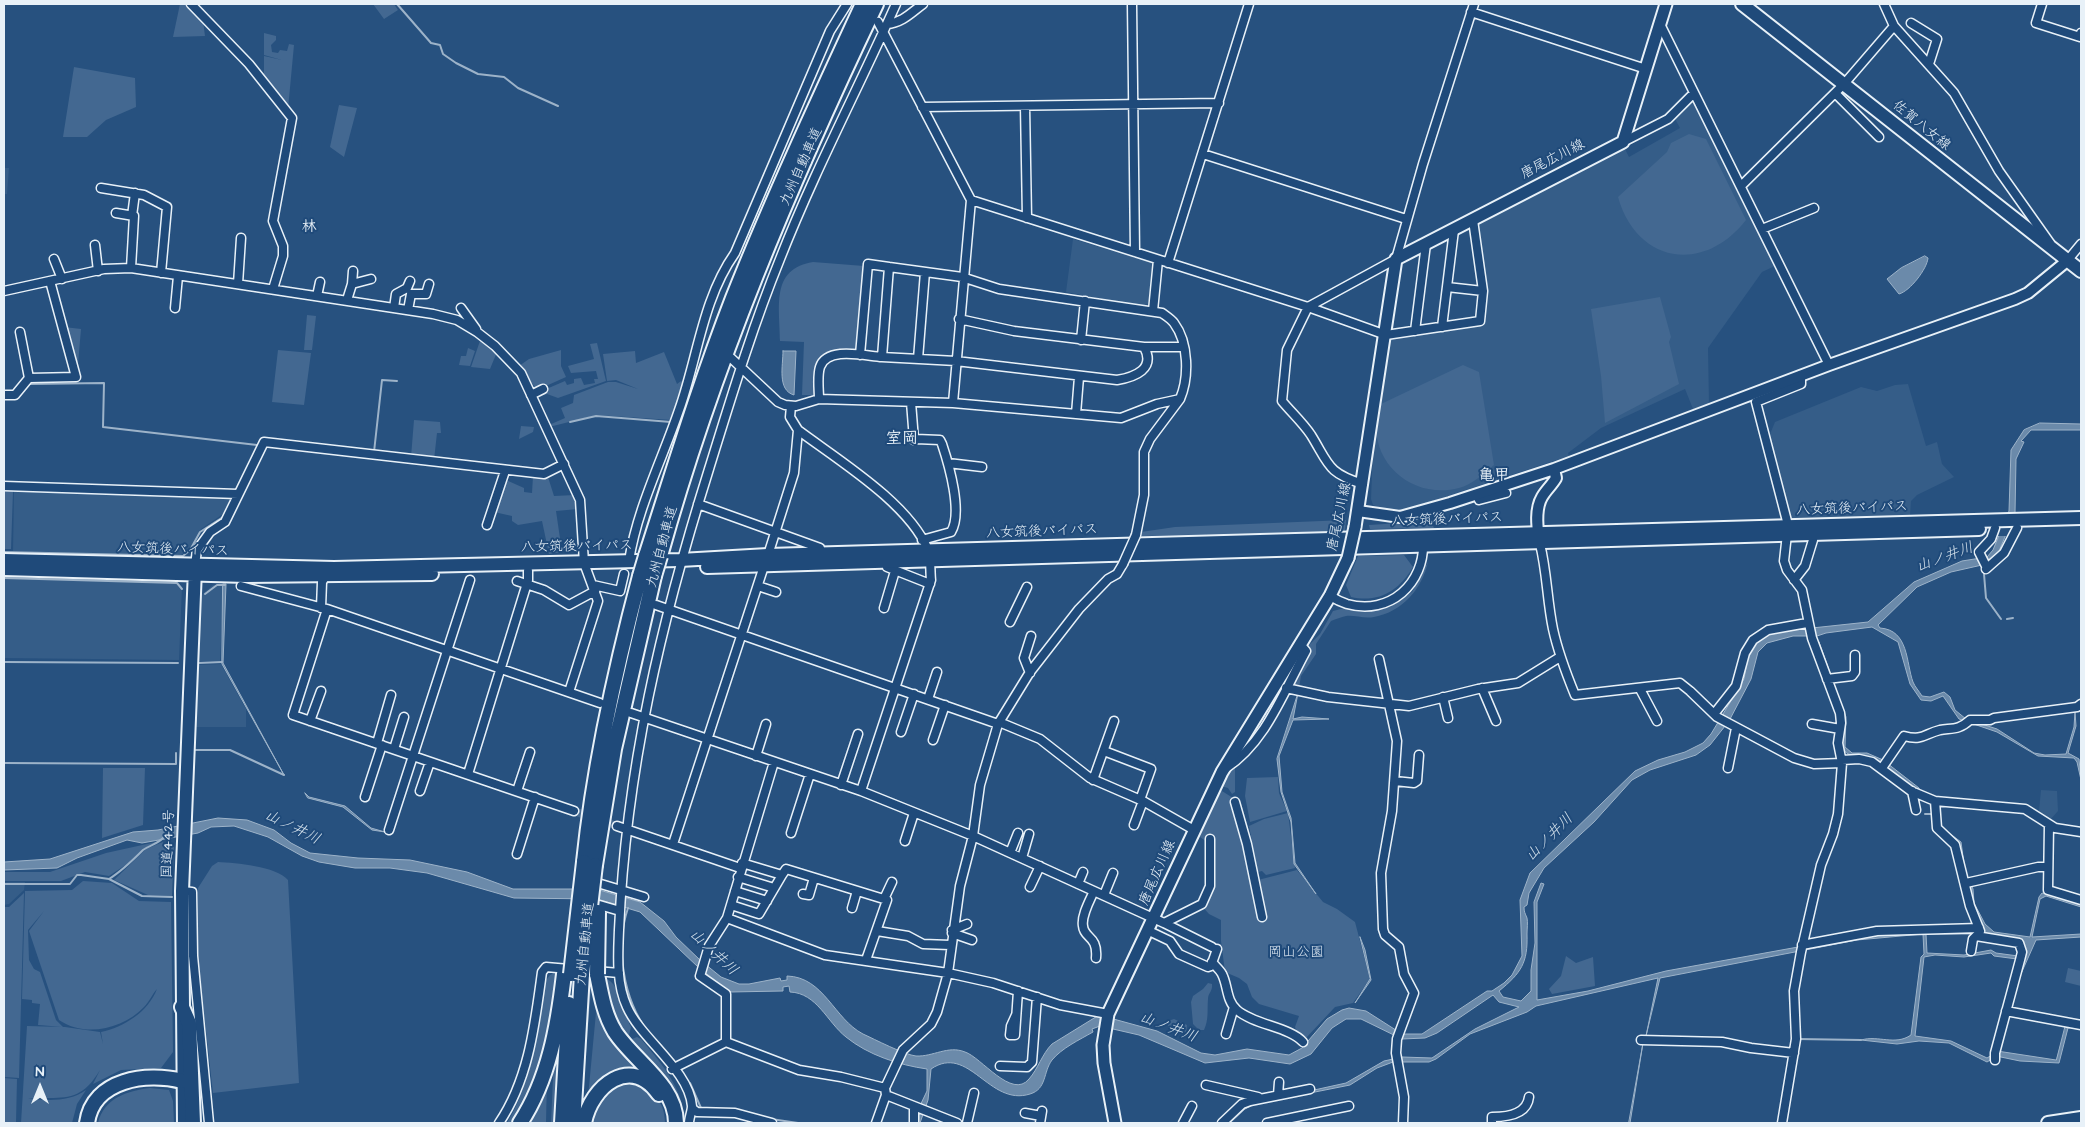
<!DOCTYPE html>
<html>
<head>
<meta charset="utf-8">
<style>
  body { margin:0 }
  #map { position:relative; width:2085px; height:1127px; overflow:hidden; background:#27517f; font-family:"Architects Daughter",sans-serif }
  canvas { display:block }
  .frame { position:absolute; inset:0; border:5px solid #e8f1f8; pointer-events:none }
  .north { position:absolute; left:15px; top:1062px; width:50px; height:50px; -webkit-text-stroke:4px #1f4a7a; paint-order:stroke; rotate:0deg; font-size:14px; font-weight:700; line-height:20px; text-align:center; color:#e8f1f8 }
  .north::after { content:''; display:block; margin:auto; width:18px; height:22px; background:#e8f1f8; clip-path:polygon(50% 0,100% 100%,50% 72%,0 100%) }
</style>
</head>
<body>
<div id="map">
<canvas width="2085" height="1127"></canvas>
<div class="frame"></div>
<div class="north">N</div>
</div>
<script>
const context = document.querySelector('canvas').getContext('2d');
context.lineJoin = 'round';
function paint(path, color) { context.fillStyle = color; context.fill(path, 'evenodd'); }
function stroke(path, color, width, dash) { context.strokeStyle = color; context.lineWidth = width; context.lineCap = dash ? 'butt' : 'round'; context.setLineDash(dash || []); context.stroke(path); }
function label(font, color, halo, rows, align = 'center') {
  context.font = font + ' "Architects Daughter","Klee One",sans-serif'; context.lineWidth = 4; context.setLineDash([]); context.textBaseline = 'middle'; context.strokeStyle = halo; context.fillStyle = color; for (const [text, x, y, turn = 0] of rows) {
    context.save(); context.translate(x, y); context.rotate((+turn || 0) * Math.PI / 180); context.textAlign = isNaN(turn) ? turn : align; if (halo) context.strokeText(text, 0, 0); context.fillText(text, 0, 0); context.restore();
  }
}
paint(new Path2D(`
  M1693 98 1777 265 1762 272 1708 348 1709 404 1693 409 1685 389 1601 428 1568 453 1569 456 1405 510 1383 509 1373 505 1371 499 1373 448 1388 337 1482 323 1475 222 1623 145 1629 157 1680 128 1674 117Z
  M4 168H9L7 194H4Z
  M1073 239 1152 263 1149 304 1138 306 1066 292Z
  M1908 384 1926 446 1937 442 1942 464 1954 477 1917 495 1911 501 1910 516 1790 519 1768 439 1775 422 1861 387 1877 391 1895 385Z
  M14 491 231 497 223 514 201 529 189 549 181 555 13 551Z
  M4 577 178 582 182 587 179 660 4 658Z
  M213 585H224L220 661H197L199 597Z
  M221 664 246 709V727H193L197 665Z
  M2041 790 2057 791 2058 811 2050 820 2039 811Z
  M4 882H25L24 890 9 904 4 905Z`), '#355d88');
paint(new Path2D(`
  M180 4H186L203 21 205 36 173 37Z
  M373 4H394L398 10 384 19Z
  M264 33 276 36V40L271 45 272 52 278 53 280 50 287 51 289 44 294 45 288 109 264 76V56L282 60 264 55Z
  M74 67 135 78 136 107 106 120 87 137H63Z
  M339 105 357 108 344 157 330 147Z
  M1689 134 1706 139 1746 220C1704 274 1637 264 1618 197L1667 152 1671 143Z
  M813 262 864 266 858 353C808 350 826 359 815 395H802L804 342 780 341C780 307 770 269 813 262Z
  M1660 297 1671 337 1669 342 1679 384 1605 423 1601 376 1591 309Z
  M307 315 316 316 312 350H304Z
  M64 327 81 329 77 376Z
  M481 338 497 352 490 369 471 367Z
  M597 343 606 381 558 398 547 394 538 396 537 393 565 381 567 385 574 383V379L581 378 584 385 595 383 594 379H598L596 371 571 373 568 366 594 359 590 344Z
  M468 348 475 351 470 366 459 365 461 356H466Z
  M278 350 311 353 304 405 272 402Z
  M561 350V366L566 377 537 390 519 366 529 359Z
  M635 351 636 363 664 352 677 384 681 381 684 383 671 420 597 415 549 427V425L565 418 561 408 573 403 574 395 608 382H616L638 389 616 380 607 381 603 354Z
  M1463 365 1479 372 1494 465C1484 473 1472 485 1459 488 1418 499 1376 470 1376 426 1377 419 1379 411 1381 404Z
  M414 420 440 422 441 433H437L434 460 411 457Z
  M521 426 534 427 533 432 519 439Z
  M533 476 548 477 554 496 575 495 578 509 556 511 562 552 549 554 542 521 518 525 512 521V516L494 512 506 480 524 488V492L532 493Z
  M4 490 13 491 11 549H4Z
  M1346 520 1345 531 1140 536 1141 532 1175 527Z
  M1416 522 1432 524 1434 528 1370 529 1369 525Z
  M1404 555 1413 567C1399 591 1379 603 1351 597L1346 585 1358 556Z
  M1428 562C1422 589 1402 612 1374 617 1364 619 1355 615 1346 616 1341 617 1336 619 1331 621L1316 644V654L1301 676 1299 688 1296 689 1293 685 1310 650 1309 645 1320 634 1333 611 1345 608 1359 611 1390 607 1412 592Z
  M103 768H145L143 825 102 838Z
  M1235 768V792L1232 794 1228 788 1221 786 1227 771Z
  M1278 777 1279 793 1287 811 1250 822 1245 796 1247 778Z
  M1217 788 1238 801 1241 806 1258 880 1297 870 1323 902 1337 909 1355 922 1370 979 1353 1003 1335 1007 1306 1038 1298 1034 1295 1027 1299 1016 1259 1004 1252 997 1247 984 1239 978 1225 972 1221 941V920L1209 914 1200 904 1208 881 1207 842 1200 837 1206 810Z
  M1288 813 1295 868 1266 875 1262 871 1258 872 1249 826 1264 819Z
  M156 842 145 848 133 860 109 876 85 872 61 881H4V872H50L106 853Z
  M163 842 164 846H174L172 896 148 895 114 880 146 849Z
  M218 862C236 863 276 866 288 880L299 1083 213 1093 197 952 198 888 212 866Z
  M83 881 112 883 139 901 171 902 173 1052 161 1068 121 1070 93 1084 100 1070C80 1104 62 1097 28 1098 46 1101 70 1102 86 1090L77 1104 72 1123H21L27 1026 65 1027 100 1032 103 1044 101 1032C124 1027 148 1012 157 989 153 993 149 1002 144 1007 123 1029 85 1038 59 1020L29 931 44 911 55 910 44 911 28 930 29 960 34 969 40 972 56 1020 63 1027 38 1025 40 1004 32 1003V1000L22 999 25 891 72 890Z
  M24 893 19 1078 4 1077V907H9Z
  M1566 956 1576 963 1593 957 1595 986 1552 994 1549 989 1561 976Z
  M2068 968 2081 971V986L2065 982Z
  M556 972H559L544 1064 516 1123H507C533 1080 537 1032 544 983L550 975Z
  M588 976H592L581 1119H579Z
  M603 978C619 979 624 1013 631 1027L629 1035 632 1039 637 1037 641 1039C663 1065 683 1088 685 1123H680L641 1057 610 1015Z
  M1208 983 1212 984C1213 991 1208 993 1208 999 1207 1011 1209 1019 1204 1030H1199L1193 1024 1191 1002 1193 996 1203 989Z
  M597 1002 646 1074C618 1074 606 1070 588 1097Z
  M1174 1019 1187 1025 1186 1036 1168 1028V1021Z
  M558 1045 554 1123H551L554 1056Z
  M198 1050 202 1123H197L194 1051Z
  M4 1078 17 1079 16 1123H4Z
  M547 1078 546 1123H525Z
  M630 1081C650 1091 665 1098 665 1123H587L602 1091Z
  M150 1088 169 1090 173 1101 174 1123H98C104 1098 127 1091 150 1088Z`), '#436891');
const water = new Path2D(`
  M1925 256 1928 258C1927 269 1910 291 1899 294L1887 279 1901 268Z
  M783 351H796L794 395C777 390 783 366 783 351Z
  M2040 423 2081 424V430H2031L2021 441 2024 442 2016 459 2015 513 1999 551 1982 565 1951 572 1917 587 1878 625 1880 628C1909 630 1906 663 1913 682 1915 687 1919 691 1922 696L1930 697 1944 692 1950 697 1955 710 1966 719 1997 729 2034 753 2045 755 2066 754 2074 727 2075 712 2076 726 2068 753 2079 759 2081 780 2077 762 2074 758 2038 756 1997 732 1959 719 1943 696 1931 701 1921 700 1910 684 1898 642 1872 627 1826 633 1817 636H1793L1767 643 1758 652 1751 679 1729 721 1710 745 1696 755 1650 770 1632 780 1594 822 1544 868 1529 893 1527 905 1524 907C1524 912 1525 913 1527 918 1528 922 1527 929 1527 934 1528 963 1521 973 1499 991L1503 997 1521 1001 1531 991V970L1535 943 1534 902 1541 883 1544 884 1537 902V1000L1588 991 1666 971 1875 933 1975 930 1960 859 1941 827 1961 842 1965 871 1973 889 1974 903 1985 924 1994 932 2030 937 2039 897 2042 893 2081 902V907L2046 896 2040 899 2032 937 2081 934V937L2036 940 2020 976 2018 975 2021 941 1973 934H1926L1927 953 1964 955 1991 950 1996 953 2018 956 2017 959 1994 956 1991 953 1964 957 1935 955 1924 957 1915 1036 1951 1041 1987 1058 1992 1055V1059L1987 1062 1949 1043 1919 1041 1897 1044 1861 1040C1879 1035 1895 1046 1911 1035L1921 957 1924 954 1923 934 1857 940 1660 978 1646 1036 1658 978 1536 1006 1527 1012 1470 1034 1436 1059 1429 1062H1393L1377 1068 1350 1085 1255 1104 1245 1109 1230 1123H1227L1246 1105 1346 1083 1384 1061 1402 1057 1432 1058 1475 1029 1519 1007 1499 1002 1493 995 1437 1033 1425 1038 1402 1039 1361 1019H1346L1332 1028 1311 1054 1290 1064 1249 1058 1205 1063 1139 1035 1100 1026 1092 1029 1093 1032C1079 1040 1062 1048 1052 1060 1043 1072 1047 1089 1030 1094 989 1107 969 1043 931 1069L928 1100 920 1123H915L917 1112 927 1091V1069C899 1065 868 1055 846 1037 827 1022 817 993 790 992L789 986 783 987V991L730 992 698 967 640 912 597 899 514 898 427 873 390 868H355L319 862 302 856 268 837 234 826 211 827 198 833 142 843 127 840 77 858 57 868 4 870V862L50 859 133 832 158 830 218 818 247 820 274 830 291 843 310 853 358 858 410 860 467 872 513 889H596L640 902 664 921 676 937 700 960 721 977 739 984H749L780 978 781 981 787 980V976C824 977 834 1019 863 1034 874 1039 905 1055 916 1056 933 1057 948 1045 965 1052 981 1057 1012 1100 1029 1079 1038 1069 1042 1054 1052 1044L1099 1015 1157 1031 1201 1053 1215 1055 1247 1049 1289 1055 1302 1048 1327 1019 1342 1010 1349 1008 1366 1011 1402 1034H1422L1487 991H1492L1504 983 1512 975 1522 956 1520 900 1530 873 1635 771 1658 760 1685 752 1703 743 1711 734 1744 679 1748 657 1756 641 1767 634 1784 631 1868 622 1914 582 1962 561 1987 557 1993 550 2009 511 2011 450 2024 430Z
  M223 584H226L223 663 284 775 222 664Z
  M1819 642 1846 717 1845 747 1852 753H1867L1883 760 1919 788V810C1915 798 1889 768 1877 763 1862 758 1855 761 1842 749L1843 726 1816 643Z
  M1298 693 1293 719 1302 717 1329 719 1293 720 1279 756 1282 792 1291 818 1295 863 1316 894 1294 864 1291 822 1281 792 1277 759Z
  M305 793 309 797 345 806 371 828 385 832 372 830 343 807 308 798Z
  M1360 937 1365 950 1371 980 1355 1003 1370 979Z
  M2066 1024 2081 1027V1030L2077 1027 2068 1028 2059 1063 2020 1061 1996 1056 1997 1051 2056 1060Z
  M1643 1043 1630 1123H1629Z`);
paint(water, '#6b8aaa');
stroke(water, '#9db3c9', 1);
paint(new Path2D(`
  M2006 512H2017L2009 536H1997Z`), '#27517f');
stroke(new Path2D(`
  M397 4 431 43 440 45 443 54 456 63 478 74 504 77 518 88 558 106
  M29 384 104 383 103 427 257 445
  M570 422 596 416 671 422
  M374 452 382 380 397 381
  M4 552 183 556 190 550 200 532 223 517
  M1984 574 1986 598 2001 619
  M4 578 177 583 182 589
  M205 594 217 585H225
  M2007 619 2013 618
  M1815 634 1818 644
  M4 662 178 663
  M198 663 222 662
  M193 750H230L284 775
  M4 763 176 764V753
  M1925 814H1932
  M109 879C122 871 132 861 143 850 150 845 158 844 164 837
  M4 884H70L77 875H81L109 879 142 896 172 897
  M628 908C615 947 623 999 648 1032
  M652 1036 662 1047
  M1798 1039 1861 1040
  M690 1083 701 1108 712 1109
  M737 1110 759 1116
  M771 1119 798 1123`), '#9db3c9', 2);
stroke(new Path2D(`
  M574 811 617 826`), '#446991', 8, [8, 4]);
const minor = new Path2D(`
  M191 4 249 64 292 118 273 221 283 246V256L273 289
  M1132 4 1135 252
  M1884 4 1894 26 1954 93 1999 171 2050 243
  M2042 4 2036 23 2080 37 2081 33
  M1471 12 1646 69
  M878 22 971 200 953 403
  M1911 23 1937 39 1929 64
  M887 24C902 23 912 12 923 4
  M1660 24 1829 365
  M1835 93 1879 137
  M1025 106 1027 218
  M922 107 1219 103
  M1623 142 1668 119 1694 93
  M1203 154 1406 219
  M1741 186 1844 84 1894 26
  M101 188 144 195 167 207 161 273
  M971 200 1308 307 1386 335 1480 321 1483 291 1473 220
  M116 213 134 216 131 268
  M132 216 135 193
  M1762 229 1814 208
  M95 245 98 271
  M54 259 62 279
  M2067 261 2081 244
  M1168 263 1249 4
  M238 284 241 238
  M352 284 371 279
  M1447 287 1483 291
  M4 291 104 269 131 268 433 314 457 320 477 332 495 346 521 373 580 500 584 563 598 601 569 692
  M317 296 320 282
  M347 300 352 284 353 271
  M175 308 178 276
  M394 308 396 294 407 288 410 281
  M461 308 476 329
  M408 310 411 294H426L429 284
  M1153 311 1158 260
  M1442 327 1454 230
  M1415 331 1426 244
  M20 332 29 378
  M1081 340 1085 301
  M1144 347H1180
  M860 355 868 264 889 267
  M731 358 778 402 785 405 796 406 819 399 953 403 1121 418 1157 404 1180 399C1189 378 1189 343 1174 323 1171 319 1166 316 1162 313L999 289 962 277 889 267 882 357 956 361 1117 380C1135 377 1156 369 1144 347L1014 331 959 319
  M918 359 925 272
  M4 395H15L29 378 76 377 50 281
  M531 395 543 389
  M819 399C819 390 817 376 820 367 827 346 865 356 882 357
  M911 402 914 440
  M791 406 790 417 798 430C838 460 909 503 928 550 931 558 930 571 931 580L861 791
  M1076 414 1079 377
  M916 439 940 440 942 444C949 465 963 513 951 532L922 540
  M948 463 982 467
  M1363 484C1327 473 1329 464 1311 435 1303 423 1291 412 1282 401L1287 350 1308 307 1396 259 1423 164 1474 4
  M4 486 238 494
  M1477 495 1479 500 1506 493
  M698 504 820 548 821 554
  M487 525 505 471
  M1136 535 1144 495V452L1150 439 1180 399
  M1540 544C1547 572 1547 600 1553 629 1558 652 1566 673 1575 695L1680 683 1690 691 1717 717 1794 758 1814 764 1842 763
  M768 555 794 473 798 430
  M629 561C637 509 662 460 679 410 698 357 702 300 735 253L830 31 847 4
  M195 565 197 550 210 532 225 522 264 442 544 474 564 464
  M887 567 930 584
  M1987 568 1979 552 1991 539 1995 528
  M1986 569 2004 553 2017 528
  M1794 580 1805 566 1813 540
  M517 581 544 590 569 605 595 591
  M593 585 620 591 624 574
  M241 586 327 609 600 703
  M758 586 776 592
  M1330 596C1335 599 1341 602 1347 604 1390 616 1425 583 1423 542
  M656 605 998 724
  M321 608 322 582 327 574
  M884 608 895 571
  M327 609 293 715 574 811
  M1010 622 1027 587
  M1379 659 1397 741 1392 811 1381 873 1383 929 1385 935 1399 947 1404 974 1414 993 1397 1039 1396 1053 1404 1097 1403 1123
  M1030 673 1024 658 1031 636
  M1827 679 1852 676 1855 672V655
  M1286 688 1328 697 1409 706 1478 689 1518 683 1560 657
  M1482 688 1496 721
  M1640 689 1657 721
  M1443 697 1448 718
  M928 699 937 672
  M631 713 861 791 973 836 1164 923 1202 904 1210 886V839
  M1714 714 1736 686 1745 653 1753 640 1768 630 1807 623
  M310 721 321 691
  M999 722 1040 739 1090 778 1143 801 1194 830
  M1812 724 1840 729
  M901 732 914 694
  M933 740 945 705
  M377 743 391 695
  M394 749 404 717
  M1104 751 1151 769 1140 800
  M756 756 766 724
  M1842 760 1859 759 1872 762 1911 791 1935 801 2025 809 2055 828 2081 832
  M774 762 727 918 709 946 700 976 726 994V1042L799 1070 841 1077 885 1088
  M1728 768 1736 728
  M1882 768 1904 736C1923 741 1924 734 1940 730 1953 728 1959 730 1970 720H1990L1994 718 2077 707 2081 704
  M1225 769C1266 742 1283 693 1306 651L1300 644
  M468 774 528 580V571
  M1093 780 1114 721
  M1395 781 1414 783 1417 781 1419 755
  M841 785 858 734
  M420 791 430 762
  M517 791 530 752
  M1912 791 1916 810
  M365 797 382 745
  M1935 801 1937 828 1955 845 1970 906 1980 931
  M1235 802 1247 844 1262 917
  M1134 825 1143 801
  M2049 825 2048 890 2081 900
  M617 826 740 868
  M389 830 470 580
  M791 833 810 774
  M905 841 914 813
  M673 844 764 566
  M1010 853 1018 833
  M517 854 535 797
  M1022 858 1029 834
  M742 863 782 875 786 869 887 900 866 960
  M738 877 774 888
  M591 881 644 897
  M1966 883 2038 867H2047
  M1078 884 1083 872
  M1030 887 1040 866
  M182 891 192 892 193 956 209 1123
  M735 891 767 901
  M1094 891C1090 900 1081 916 1083 926 1084 939 1098 935 1096 958
  M803 894 809 895 814 878
  M1104 895 1113 873
  M884 899 892 882
  M589 902 620 911
  M731 905 759 914 782 875
  M852 908 857 891
  M727 918 825 955 948 973 993 983 1060 1005 1108 1014
  M1164 923 1212 947
  M952 930 967 924
  M877 931 908 936 923 944 950 945
  M1149 931 1170 941 1179 954 1208 967 1211 966 1217 949
  M952 933 972 940
  M1802 945 1877 931 1979 928
  M1971 951 1973 939 1976 936 2019 943 2022 952 2020 960 1995 1053V1060
  M1212 962C1215 966 1220 970 1222 974 1228 985 1226 1001 1237 1010 1254 1025 1290 1027 1303 1042
  M596 971 619 973
  M2006 1011 2081 1025
  M1016 1015 1011 1026 1010 1035H1015L1018 991
  M1226 1034 1234 1007
  M1641 1040 1722 1042 1751 1048 1794 1053
  M1000 1066 1027 1067 1032 1062 1037 997
  M672 1069 726 1042
  M1206 1085 1258 1097
  M886 1095 957 1123
  M1278 1095 1279 1082
  M692 1108 697 1112 735 1113 772 1123
  M1025 1113 1041 1116
  M499 1123C529 1079 535 1023 542 972L546 967 569 969
  M689 1123C689 1118 692 1111 692 1106 689 1070 641 1039 627 1007 616 983 618 955 619 930 626 769 661 622 709 469 731 398 752 328 780 259 814 172 858 89 896 4
  M876 1123 886 1095 885 1088 903 1050 931 1024 937 1012 948 973 960 886 973 836 980 785 998 724 1030 672 1079 609 1108 579 1117 574 1123 564
  M914 1123V1108
  M967 1123 974 1093
  M1040 1123 1042 1111
  M1183 1123 1192 1106
  M1222 1123 1242 1104 1250 1101 1310 1089
  M1267 1123 1349 1106
  M1492 1123V1117C1506 1117 1527 1115 1529 1097
  M1782 1123 1796 1039 1794 991 1801 952 1821 865 1833 834 1838 814 1842 763 1838 743 1841 723 1840 713 1812 638 1802 590 1787 570 1784 561 1788 525 1756 402 1801 384V375`);
const tertiary = new Path2D(`
  M1358 511 1400 517 1450 503 1554 469 1829 365 2015 299 2028 293 2067 261
  M1539 539C1537 526 1535 509 1542 497 1546 490 1552 485 1556 478L1554 469`);
const secondary = new Path2D(`
  M1355 527 1396 259 1623 142 1666 4
  M1115 1123 1104 1063 1103 1045 1108 1014 1222 772 1330 596 1348 558`);
const primary = new Path2D(`
  M1742 4 2081 271
  M2048 1123 2081 1118`);
const trunk = new Path2D(`
  M4 560 334 568 680 560 768 555 1117 545 2081 518
  M707 567 1979 529
  M4 569 246 576 432 574
  M184 1123 182 891 195 569`);
const motorway = new Path2D(`
  M646 556C674 469 700 383 733 298 773 198 818 101 863 4
  M660 556C713 365 791 182 876 4
  M584 862C594 765 615 670 640 576
  M595 865 614 749 654 576
  M597 974C601 994 604 1014 615 1032 634 1061 676 1085 676 1123
  M182 1007 189 1023 193 1123
  M87 1123C93 1079 147 1072 182 1081
  M520 1123C549 1079 558 1025 564 974
  M562 1123 569 1004
  M573 1123 582 974
  M584 1123C591 1086 631 1054 659 1094`);
stroke(minor, '#e8f1f8', 11);
stroke(tertiary, '#e8f1f8', 14);
stroke(secondary, '#e8f1f8', 15);
stroke(primary, '#e8f1f8', 16);
stroke(trunk, '#e8f1f8', 16);
stroke(motorway, '#e8f1f8', 18);
stroke(minor, '#1f4a7a', 8);
stroke(tertiary, '#1f4a7a', 10);
stroke(secondary, '#1f4a7a', 11);
stroke(primary, '#1f4a7a', 12);
stroke(trunk, '#1f4a7a', 12);
stroke(motorway, '#1f4a7a', 14);
const minorBridge = new Path2D(`
  M1123 564 1136 535`);
const secondaryBridge = new Path2D(`
  M1348 558 1355 527`);
const motorwayBridge = new Path2D(`
  M640 576 646 556
  M654 576 660 556
  M571 974 584 862
  M582 974 595 865
  M597 974 598 912`);
stroke(minorBridge, '#e8f1f8', 11, []);
stroke(secondaryBridge, '#e8f1f8', 15, []);
stroke(motorwayBridge, '#e8f1f8', 18, []);
stroke(minorBridge, '#1f4a7a', 8);
stroke(secondaryBridge, '#1f4a7a', 11);
stroke(motorwayBridge, '#1f4a7a', 14);
label('14px', '#e8f1f8', '#1f4a7a', [
  ["佐賀八女線",1921,126,39],
  ["唐尾広川線",1553,160,-27],
  ["九州自動車道",802,167,-66],
  ["八女筑後バイパス",1852,509,-2],
  ["唐尾広川線",1340,517,-78],
  ["八女筑後バイパス",1447,520,-2],
  ["八女筑後バイパス",1042,532,-2],
  ["八女筑後バイパス",577,547,-1],
  ["九州自動車道",663,547,-75],
  ["八女筑後バイパス",173,550,2],
  ["国道442号",169,844,-88],
  ["唐尾広川線",1158,873,-66],
  ["九州自動車道",586,944,-84]
]);
label('14px', '#d8e3ee', '#1f4a7a', [
  ["岡山公園",1296,953]
]);
label('bold 15px', '#e8f1f8', '#1f4a7a', [
  ["林",309,228]
]);
label('italic 15px', '#d5e2ec', '#1f4a7a', [
  ["山ノ井川",1945,558,-20],
  ["山ノ井川",292,828,26],
  ["山ノ井川",1550,838,-45],
  ["山ノ井川",713,953,43],
  ["山ノ井川",1168,1028,21]
]);
label('bold 16px', '#e8f1f8', '#1f4a7a', [
  ["室岡",902,440],
  ["亀甲",1494,477]
]);
</script>
</body>
</html>
